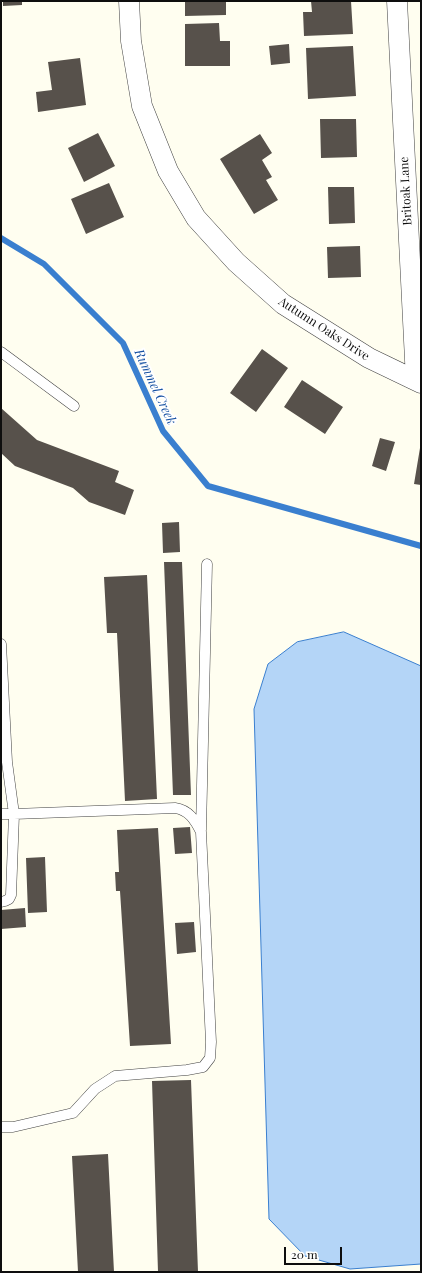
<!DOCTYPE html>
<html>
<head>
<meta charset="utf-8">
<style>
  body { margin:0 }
  #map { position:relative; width:422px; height:1273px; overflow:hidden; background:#fffef0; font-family:"Playfair Display",serif }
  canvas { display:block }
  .frame { position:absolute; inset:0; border:2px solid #0e0e0e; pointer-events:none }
  .scale { position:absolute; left:284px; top:1247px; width:58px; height:18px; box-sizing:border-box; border:2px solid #0e0e0e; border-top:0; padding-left:5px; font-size:12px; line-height:14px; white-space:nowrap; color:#0e0e0e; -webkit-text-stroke:3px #fff; paint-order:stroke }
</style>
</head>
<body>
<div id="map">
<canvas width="422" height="1273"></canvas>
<div class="frame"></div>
<div class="scale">20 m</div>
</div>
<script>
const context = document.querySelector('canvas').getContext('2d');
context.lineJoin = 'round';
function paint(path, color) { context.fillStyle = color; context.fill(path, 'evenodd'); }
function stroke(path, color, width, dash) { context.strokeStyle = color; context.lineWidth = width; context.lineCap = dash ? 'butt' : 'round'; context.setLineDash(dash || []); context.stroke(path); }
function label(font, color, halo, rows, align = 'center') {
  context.font = font + ' "Playfair Display",serif'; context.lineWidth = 4; context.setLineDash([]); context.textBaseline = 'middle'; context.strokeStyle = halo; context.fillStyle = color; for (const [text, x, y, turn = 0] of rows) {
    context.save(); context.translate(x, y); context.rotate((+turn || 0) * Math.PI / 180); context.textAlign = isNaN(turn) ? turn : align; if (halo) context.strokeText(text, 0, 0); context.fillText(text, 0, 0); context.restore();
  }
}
const water = new Path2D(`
  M344 632 421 666V1264L350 1269 305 1256 269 1219 254 709 268 664 297 642Z`);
paint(water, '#b4d5f7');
stroke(water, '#3a7fcf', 1);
stroke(new Path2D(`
  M1 238 44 264 123 343 163 431 208 486 421 546`), '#3a7fcf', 6);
paint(new Path2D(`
  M3 1H22V5L3 6Z
  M185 1H226V15L185 16Z
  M311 1H351L353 34 304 36 303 12H312Z
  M219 23 220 41H230V66H185V24Z
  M289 44 290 63 271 65 269 46Z
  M353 46 356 96 308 99 306 48Z
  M80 58 86 105 38 112 36 92 52 90 48 62Z
  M320 119H356L357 157 321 158Z
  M98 133 115 166 84 182 68 148Z
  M260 134 272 153 262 160 272 177 266 180 278 200 254 214 220 159Z
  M109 183 124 217 86 234 71 199Z
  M328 187H354L355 223 329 224Z
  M360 246 361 277 328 278 327 247Z
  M262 349 288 368 256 412 230 393Z
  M302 380 343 407 325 434 284 407Z
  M1 408 37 440 119 471 115 482 134 490 125 515 89 502 73 488 15 466 1 453Z
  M380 438 395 442 386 471 372 466Z
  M420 448H421V485L414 484Z
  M179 522 180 552 163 553 162 523Z
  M164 562H182L191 795H173Z
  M147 575 157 799 125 801 117 633H107L104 577Z
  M190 827 192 853 175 854 173 828Z
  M158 828 171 1044 130 1046 120 891H116L115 872H119L117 830Z
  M45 857 47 912 28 913 26 858Z
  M25 908 26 927 1 929V910Z
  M194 922 196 952 177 954 175 923Z
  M191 1080 198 1272H158L152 1081Z
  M108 1154 114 1272H78L72 1156Z`), '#57514b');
const service = new Path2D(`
  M1 352 74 406
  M1 644 7 762 14 814 11 895 9 899 5 901 1 902
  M1 814H14L175 808C189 810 195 820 201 832L211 1042 210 1058 203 1067 187 1070 115 1076 95 1089 73 1113 13 1127H1
  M201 830 207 564`);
const minor = new Path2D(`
  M129 1 131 41 142 106 168 171 196 218 236 262 283 304 369 358 421 383
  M397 1 416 380`);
stroke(service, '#414141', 11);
stroke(minor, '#414141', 21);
stroke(service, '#fff', 10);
stroke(minor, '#fff', 20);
label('12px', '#0e0e0e', '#fff', [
  ["Britoak Lane",406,191,-93],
  ["Autumn Oaks Drive",324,329,33]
]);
label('italic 13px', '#1651a2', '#fff', [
  ["Rummel Creek",155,387,65]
]);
</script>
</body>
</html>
